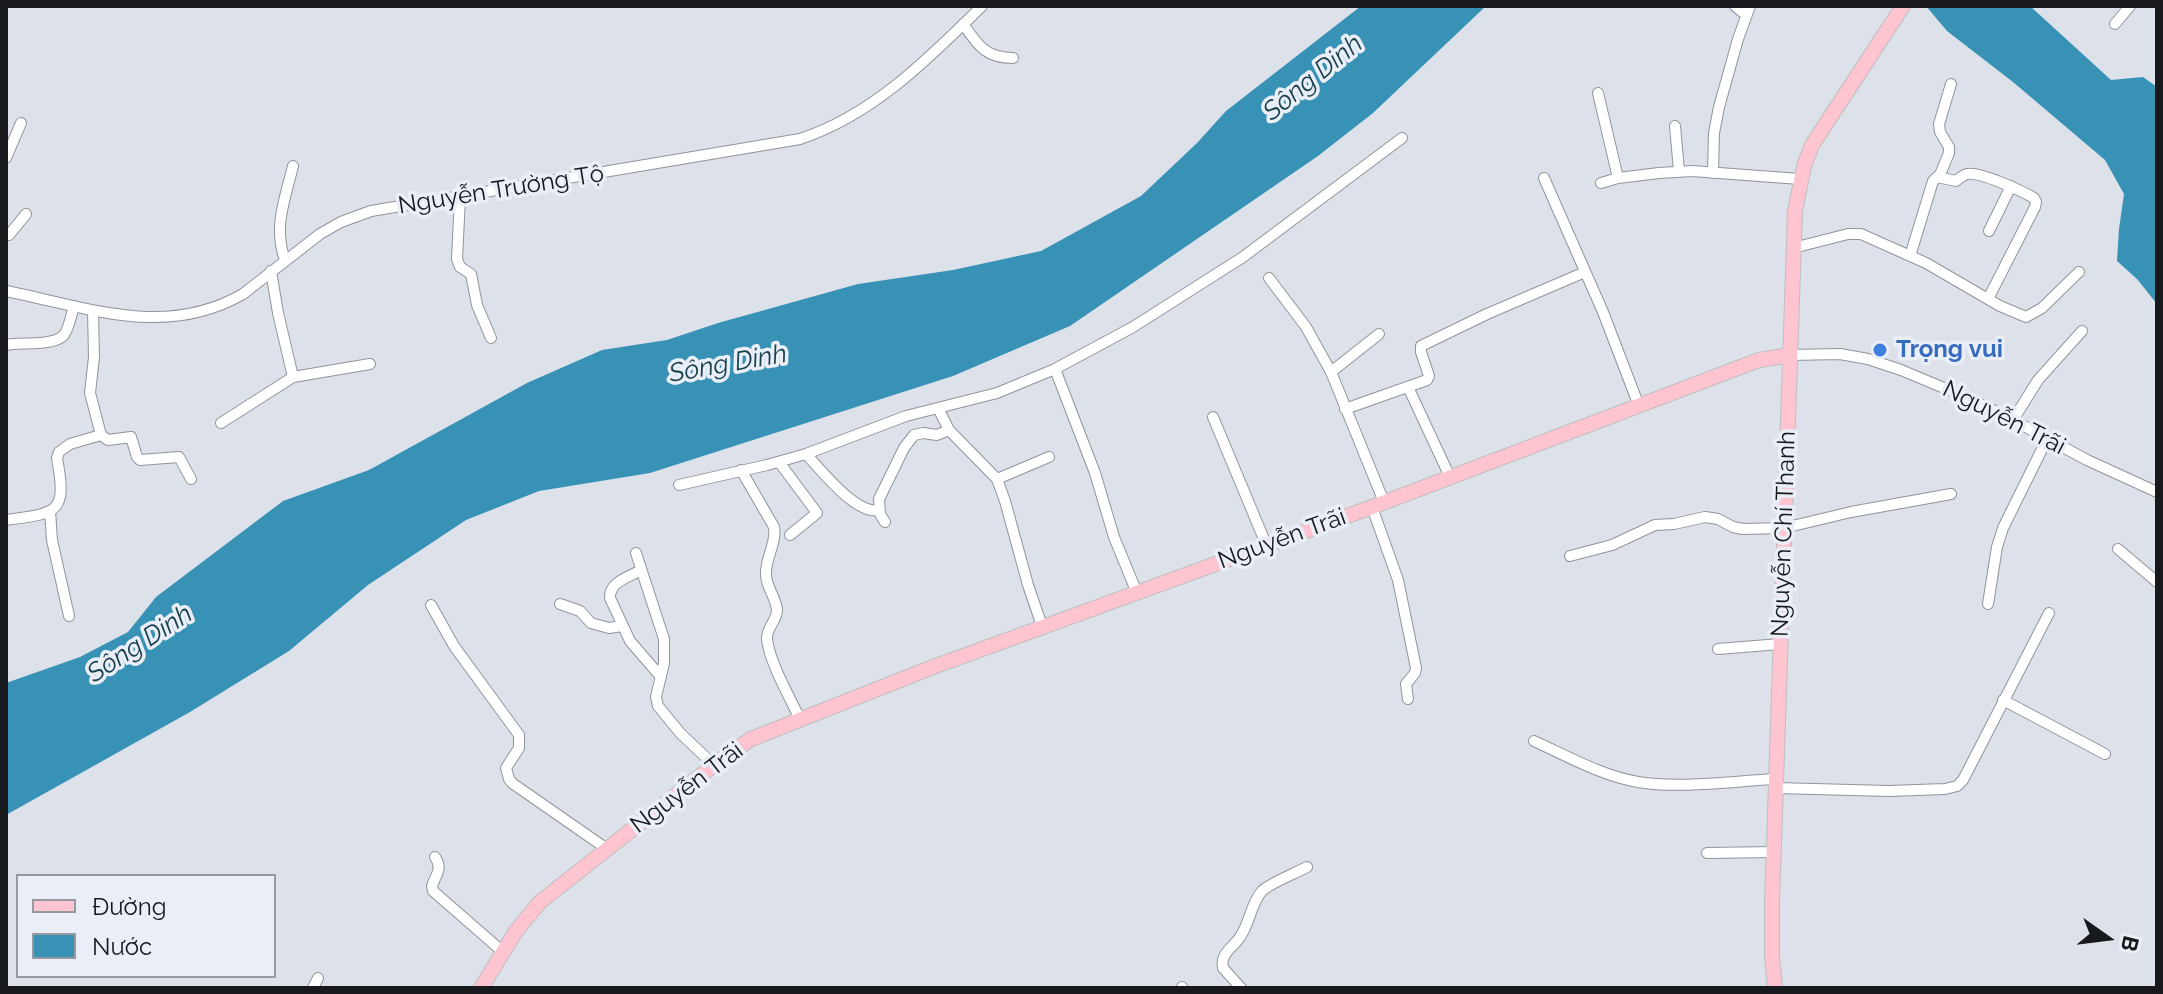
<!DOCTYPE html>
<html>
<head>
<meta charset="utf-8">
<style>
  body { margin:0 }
  #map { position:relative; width:2163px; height:994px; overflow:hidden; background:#dde1ea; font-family:Raleway,sans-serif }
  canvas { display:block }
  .frame { position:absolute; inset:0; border:8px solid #18191c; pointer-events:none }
  .legend { position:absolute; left:16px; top:874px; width:260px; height:104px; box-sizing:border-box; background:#eaeef7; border:2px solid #96999f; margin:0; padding:10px 14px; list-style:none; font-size:24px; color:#18191c }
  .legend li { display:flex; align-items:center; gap:16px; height:40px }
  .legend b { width:40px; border:2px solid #96999f }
  .north { position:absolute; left:2067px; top:898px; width:80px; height:80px; -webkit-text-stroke:6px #eaeef7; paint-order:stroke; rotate:104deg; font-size:22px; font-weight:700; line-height:32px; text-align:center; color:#18191c }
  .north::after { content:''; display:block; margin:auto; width:28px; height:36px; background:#18191c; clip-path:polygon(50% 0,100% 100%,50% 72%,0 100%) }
</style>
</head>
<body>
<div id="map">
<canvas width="2163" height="994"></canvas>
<div class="frame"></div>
<ul class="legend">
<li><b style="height:10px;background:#fec4d0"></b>Đường</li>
<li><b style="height:22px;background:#3792b6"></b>Nước</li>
</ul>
<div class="north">B</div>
</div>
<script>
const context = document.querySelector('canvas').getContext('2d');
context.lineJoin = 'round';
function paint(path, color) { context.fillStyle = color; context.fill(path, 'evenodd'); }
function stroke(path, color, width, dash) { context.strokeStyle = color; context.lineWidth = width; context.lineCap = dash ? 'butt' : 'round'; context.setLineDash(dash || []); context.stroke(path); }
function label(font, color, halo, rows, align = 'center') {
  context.font = font + ' Raleway,sans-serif'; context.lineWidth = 7; context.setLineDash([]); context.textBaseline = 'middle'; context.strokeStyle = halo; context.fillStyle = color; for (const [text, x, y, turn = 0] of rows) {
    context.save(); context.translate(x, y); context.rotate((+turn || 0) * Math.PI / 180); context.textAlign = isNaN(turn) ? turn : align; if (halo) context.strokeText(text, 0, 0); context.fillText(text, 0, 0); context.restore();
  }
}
paint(new Path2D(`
  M1361 6H1486L1373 113 1318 156 1070 326 953 376 650 473 539 491 466 520 368 585 289 651 190 712 6 815V683L80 657 128 632 156 597 283 501 369 470 527 383 602 350 667 340 718 323 858 284 953 270 1041 251 1141 196 1197 143 1226 111Z
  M1926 6H2030L2111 80 2143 77 2157 87V304L2137 279 2117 261 2119 229 2124 194 2105 160 2013 82 1947 31Z`), '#3792b6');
const minor = new Path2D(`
  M1735 6 1746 15
  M963 24C978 45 985 58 1013 58
  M2115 24 2130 6
  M1598 93 1618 178 1659 173 1692 171 1800 179
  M1675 126 1679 171
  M6 158 21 123
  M1713 173 1714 133 1719 107 1738 39 1750 6
  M1939 177 1949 153V147L1940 132 1939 124 1951 84
  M1544 178 1603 312 1639 406
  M1601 183 1618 178
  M460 197 457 259 460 267 471 274 477 305 491 338
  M1989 231 2011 186
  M9 235 26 214
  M1793 248 1848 234H1861L1926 263 2000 306 2026 317 2042 308 2079 272
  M1910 256 1933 181 1937 177 1956 181C1957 180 1965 174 1967 174 1979 171 2022 191 2034 198L2036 202 2035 207 1988 299
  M285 260C273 227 285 199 293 166
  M271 271 278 313 293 377
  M1269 278 1306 327 1331 372 1384 502
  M6 291C87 307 165 339 243 294L320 234 341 222 371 211 800 139C873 115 928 59 982 6
  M93 311 94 357 90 393 101 435 108 440 131 437 137 457 140 460 179 457 191 479
  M6 345C21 342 52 346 63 336 69 330 71 315 74 306
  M1790 355 1840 354 1868 359 1901 370 1968 398 2013 420 2087 460 2157 492
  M1055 369 1095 473 1114 537 1137 593
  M1331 372 1379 334
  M1408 387 1450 477
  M938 408 949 430 997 479 1005 501 1028 585 1043 629
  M1345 409 1427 380 1429 376 1421 352V346L1487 314 1585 272
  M1213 417 1266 544
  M2013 420 2038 380 2082 331
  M221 423 293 377 370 364
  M806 454C821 470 856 515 879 510
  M779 462 817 513 790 535
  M741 470 774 527C777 543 765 558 766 575 766 587 776 597 777 610 777 621 766 628 767 639 769 661 790 698 800 719
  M997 479 1049 457
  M679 485 767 465 806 454 906 416 997 393 1055 369 1133 327 1243 257 1402 138
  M1372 507 1398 580 1416 668 1415 673 1406 684 1408 699
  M50 511 52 540 69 616
  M6 520C59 513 67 513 57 458L59 452 70 444 101 435
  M885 522 880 514 879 499 904 448 914 435 923 433 937 435 949 430
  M2118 549 2157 582
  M636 553 664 639V663L656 697 658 706 681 734 714 765
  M1570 556 1612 545 1655 525 1674 524 1705 517 1718 519 1733 527 1743 529 1784 528 1851 512 1951 494
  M641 570C629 577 609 582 610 598L630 641 661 677
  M560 604 580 611 591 623 609 628 622 626
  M1988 604 1997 547 2003 528 2047 439
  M431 605 454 646 519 735V748L506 768 509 779 512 783 607 849
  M1718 649 1780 644
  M2003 700 2105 754
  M1534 741C1567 756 1602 776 1638 782 1680 789 1734 781 1776 779
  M1776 788 1889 791 1945 789 1957 786 1963 780 2049 613
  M1707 853 1774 852
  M435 857C443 869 436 874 432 886L433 891 503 952
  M313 988 318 978
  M1182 988V987
  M1241 988 1223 968C1220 953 1233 948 1240 937 1250 923 1251 903 1262 891 1270 883 1296 873 1307 867`);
const major = new Path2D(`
  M481 988 516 931 540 902 724 757 751 739 933 667 1372 507 1759 360 1790 355
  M1775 988 1772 956V903L1795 211 1804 166 1812 145 1903 6`);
stroke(minor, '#91949c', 12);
stroke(major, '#bebfbf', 16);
stroke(minor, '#fff', 10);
stroke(major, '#fec4d0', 14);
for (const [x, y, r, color] of [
  [1880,350,8,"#3f7fe0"]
]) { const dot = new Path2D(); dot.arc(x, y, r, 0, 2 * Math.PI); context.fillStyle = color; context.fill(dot); stroke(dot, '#eaeef7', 3); }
label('24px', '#18191c', '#eaeef7', [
  ["Nguyễn Trường Tộ",501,190,-9],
  ["Nguyễn Trãi",2004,418,27],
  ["Nguyễn Chí Thanh",1784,534,-88],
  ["Nguyễn Trãi",1282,539,-20],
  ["Nguyễn Trãi",687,788,-37]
]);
label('bold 24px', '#366cbe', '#eaeef7', [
  ["Trọng vui",1896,350]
], 'left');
label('italic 26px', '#18404f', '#eaeef7', [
  ["Sông Dinh",1313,78,-39],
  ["Sông Dinh",728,364,-10],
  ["Sông Dinh",140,644,-33]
]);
</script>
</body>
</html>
